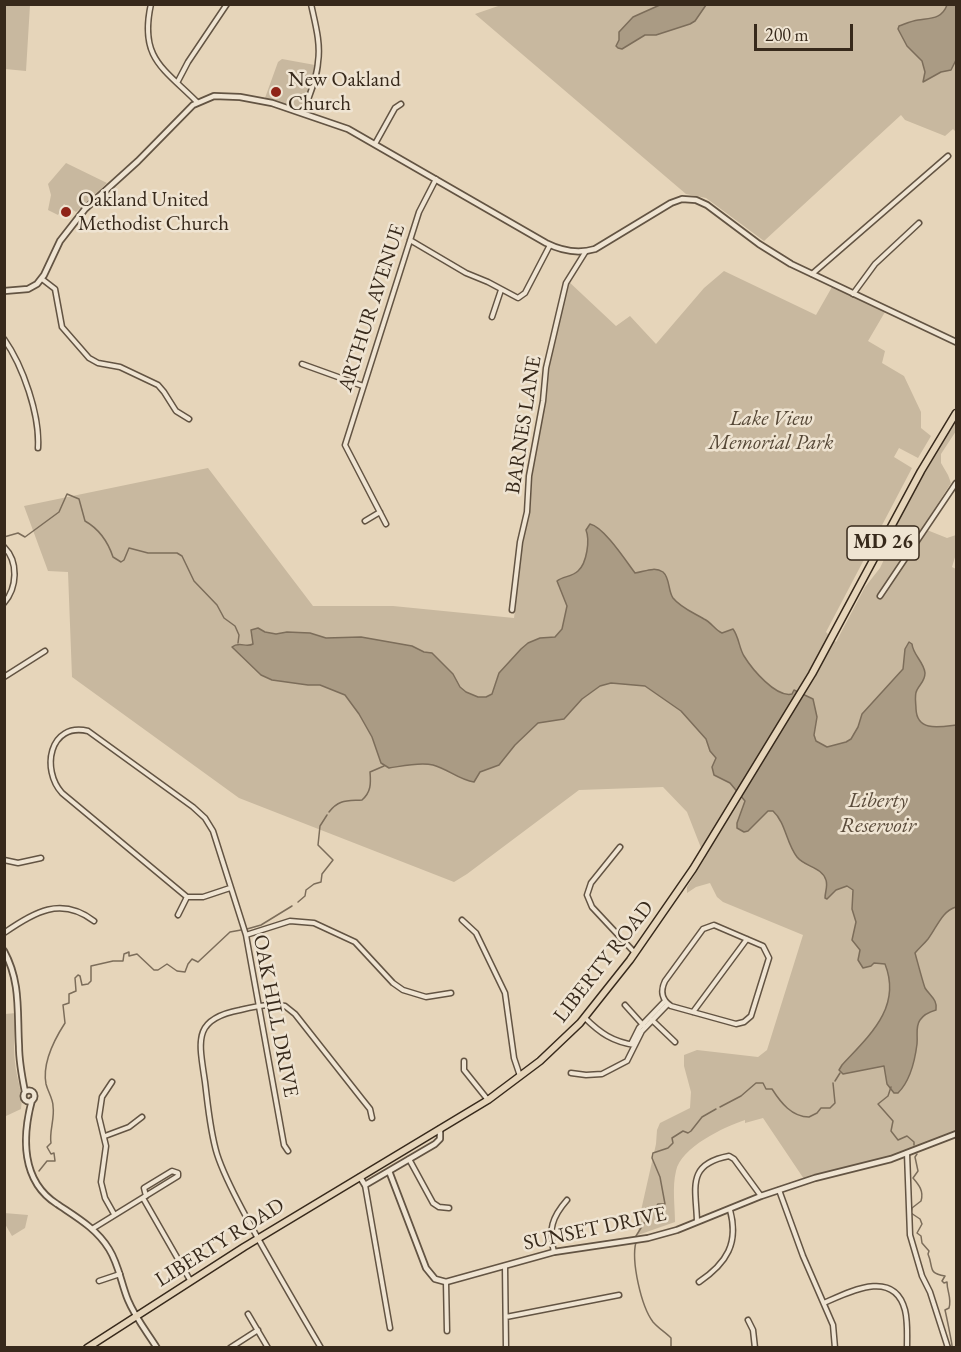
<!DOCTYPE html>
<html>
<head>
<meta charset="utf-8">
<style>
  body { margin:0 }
  #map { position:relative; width:961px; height:1352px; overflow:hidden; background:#e6d5ba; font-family:"EB Garamond",serif }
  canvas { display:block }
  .frame { position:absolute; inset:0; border:6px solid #37291b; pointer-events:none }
  .scale { position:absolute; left:754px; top:24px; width:99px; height:27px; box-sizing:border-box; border:3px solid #37291b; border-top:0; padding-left:8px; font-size:18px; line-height:21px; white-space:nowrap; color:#37291b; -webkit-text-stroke:4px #efe4d2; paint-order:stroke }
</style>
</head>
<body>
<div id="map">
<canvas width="961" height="1352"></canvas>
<div class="frame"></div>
<div class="scale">200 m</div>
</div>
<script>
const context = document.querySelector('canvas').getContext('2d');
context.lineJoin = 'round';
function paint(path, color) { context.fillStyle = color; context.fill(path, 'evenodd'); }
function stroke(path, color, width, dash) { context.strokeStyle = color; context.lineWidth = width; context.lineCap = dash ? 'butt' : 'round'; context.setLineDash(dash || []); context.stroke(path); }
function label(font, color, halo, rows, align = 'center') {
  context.font = font + ' "EB Garamond",serif'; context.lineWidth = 5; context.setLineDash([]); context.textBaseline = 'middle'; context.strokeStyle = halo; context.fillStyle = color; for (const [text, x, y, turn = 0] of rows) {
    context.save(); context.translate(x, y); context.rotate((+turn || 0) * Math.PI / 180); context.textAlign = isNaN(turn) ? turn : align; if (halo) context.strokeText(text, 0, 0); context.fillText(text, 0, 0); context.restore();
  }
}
paint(new Path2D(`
  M504 4 956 5V132L953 129 945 136 905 120 901 115 764 241 706 198 686 194 475 14Z
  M4 5H30L26 71 5 69Z
  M282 59 315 65 316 67 303 106 298 109 265 98 278 62Z
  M66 163 107 183 76 212 64 204 58 215 48 210 51 195 48 184Z
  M724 271 816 315 832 287 885 312 868 341 885 351 882 363 904 376 921 412V428L931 436 918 458 899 448 894 457 912 468 826 632 836 642 865 587 880 568 890 547 891 536 913 493 956 420V431L941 454V463L948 475 951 483 912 544 916 547 927 530 947 538 956 535V554L952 567 956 569V1131L893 1155 804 1179 763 1118 745 1123V1120C724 1127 681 1147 676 1171 672 1187 675 1206 675 1222L638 1235 640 1215 656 1144 657 1130 660 1123 690 1108 691 1092 684 1066V1055L697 1050 758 1057 767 1050 803 935 723 902 717 897 710 883 696 887 687 893V887L705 858 687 812 663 787 579 790 467 874 454 882 239 798 72 677 68 572 48 571 24 506 208 468 313 606H393L514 618 543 373 567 280 616 326 630 316 656 344 704 288Z
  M16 1013C15 1029 13 1046 15 1062 16 1078 24 1094 21 1109L6 1116 5 1014Z
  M4 1213 28 1215 25 1228 12 1236 5 1224Z`), '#c8b89f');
const water = new Path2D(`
  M662 4 706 5 695 21 690 24 656 35H645L622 49 618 48 616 46 619 40V32L633 17Z
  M947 5H956V60L951 70 941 72 923 82 925 72 922 61 907 46 898 29 899 26C905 24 911 21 918 20 931 18 942 19 947 5Z
  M590 524C604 527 626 561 635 573 644 572 654 566 663 572 670 578 668 591 673 598 681 608 694 613 704 619 711 622 715 630 722 633L733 629C739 637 739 648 744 656 752 669 776 698 792 694L794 690 813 699 817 717 814 735 816 741 827 747 846 742 851 739 858 727 862 714 903 669 905 649 909 642 912 644C913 655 924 662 925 673 925 681 920 684 917 690 914 695 916 703 916 709 917 732 940 727 956 725V907C942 911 937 927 928 939 924 944 919 948 915 953 917 960 923 983 925 988 930 996 938 1000 936 1010 929 1012 924 1014 920 1020 915 1027 918 1035 917 1044 915 1060 910 1081 898 1093H894L887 1084 884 1066 843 1074 839 1070 842 1065C870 1035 902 1007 885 964L874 963 871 966 863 968 858 960 860 950 852 940 856 922 852 909 853 890 847 886 836 890 827 899 825 898C825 892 828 886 826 880 822 867 805 867 797 857 786 843 786 823 773 811H768L748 831 744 832 737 828V823L745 801 730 783 714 775 712 767 716 758 710 751 706 739 681 711 645 686 611 683 600 686 582 699 564 719 538 723 515 745 499 765 480 772 474 782C459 780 448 769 433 765 419 762 403 766 389 768L381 763 372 737 359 714 345 695 320 685H308L272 680 261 675 232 647C239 641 246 648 253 644L251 630 258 628 265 632 276 634 287 632 310 633 326 638 361 637 412 646 424 652 432 653 453 674 460 687 466 692 478 697H486L492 694 499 673 521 649 528 643 540 638 555 637 562 629 567 606 557 581C563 576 572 577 578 571 587 563 590 540 586 530Z`);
paint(water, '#aa9b84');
stroke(water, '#7c6d5a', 1.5);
stroke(new Path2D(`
  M4 537 18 533 25 537 59 512 67 494 79 499 85 521C99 529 108 542 113 557L121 562 124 560 129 548 148 553H177L182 556 194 581 217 605 224 618 235 626 239 635 238 643
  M329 812C339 799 347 801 362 800 371 792 371 784 370 772L384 766
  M298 902 305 896 306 890 314 884 321 882 322 874 333 860 318 845 320 826 327 815
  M247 929 261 925 292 906
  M835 1081 840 1073
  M891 1087 888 1096 878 1104 893 1121 891 1131 898 1140 907 1136 914 1142V1145
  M720 1107 741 1096 756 1083H763L766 1089H772C781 1103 792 1117 809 1117L817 1113 821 1108H830L835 1103 833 1083
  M917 1154 915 1157 918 1171 913 1178C919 1185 924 1191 921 1201L912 1208 911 1213 920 1219 922 1224 917 1233 921 1236 922 1243 929 1251 928 1254C934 1268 927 1273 945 1276L942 1281 944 1283 947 1282C947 1292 952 1298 949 1308L945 1310C946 1314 952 1343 952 1346
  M39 1171 47 1161H55L54 1153 51 1154 47 1147 51 1143C49 1131 55 1119 53 1106 53 1099 48 1092 46 1084 42 1063 54 1040 65 1023L63 1005 69 1003V994L76 991 75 978 78 975 80 976 82 985 88 984 91 981V966L113 961H123L124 954 129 952V956L137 954 154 970H158L167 964 177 971 185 972 188 964 192 959 198 962 230 932 241 930
  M636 1236 649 1215V1211L654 1210 658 1204H665L660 1177 652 1158 653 1153 668 1148 673 1143 672 1138 683 1131 688 1133 691 1131 702 1117 716 1109
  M636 1242C631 1261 641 1306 653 1322 658 1328 665 1332 671 1338V1348`), '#7c6d5a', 1.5);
const minor = new Path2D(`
  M151 4C139 58 163 68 197 102
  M177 83 188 62 227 4
  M303 113C309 96 317 79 318 62 321 43 315 23 311 4
  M375 144 395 108 401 104
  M410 240 466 273 488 282 518 298 525 293 550 245
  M812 274 948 156
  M42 279 55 289 62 327 89 358 98 363 120 367 158 385 164 392 176 411 189 419
  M853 294 875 264 919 223
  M492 317 501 290
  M4 339C23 366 40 415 38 448
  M302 364 363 386
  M365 521 380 512
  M386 524 345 445 419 212 436 179
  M4 547C19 562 17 588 4 603
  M880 596 956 483
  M512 610 520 542 527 512 529 476 543 401 546 368 566 283 586 251
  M4 677 45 651
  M620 847 591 883 587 895 592 907 635 953
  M4 860 18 863 41 858
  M230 888 203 897H187L62 793C41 770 49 722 88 731L193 807 205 818 213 831 246 935 284 1145 288 1151
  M178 915 187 897
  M462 920 476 933 505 993 514 1058 520 1076
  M714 925 763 946 769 958 751 1016 744 1022 736 1024 671 1006C662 1000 660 991 665 981L703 929Z
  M4 933C34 912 61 896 94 921
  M246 935 290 921 314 923 355 942 393 983 403 990 426 997 451 993
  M625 1005 643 1025
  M693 1012 747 939
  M585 1018C600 1033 613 1042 635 1045
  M652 1020 675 1042
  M631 1044 639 1028 665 1001
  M464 1061V1070L488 1100
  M571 1073 586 1075 602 1074 627 1061 642 1031 668 1004
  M112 1082 102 1097 99 1117 106 1146 101 1182 105 1198 114 1214
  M105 1136 129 1127 142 1117
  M907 1153 910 1235 922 1276 930 1292 948 1348
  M409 1159 433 1203 439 1207 449 1208
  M365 1185 390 1328
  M779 1190 803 1256 833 1325 835 1348
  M143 1198 190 1280
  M697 1221C696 1188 686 1164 729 1156L734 1159 761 1196
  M92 1229 178 1176V1173L172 1171 144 1188 146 1196
  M554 1252C548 1230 552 1217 567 1200
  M505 1266 506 1348
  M99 1281 120 1274
  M446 1282 447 1331
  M699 1282C727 1263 739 1243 730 1210
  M824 1303C849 1292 894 1268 905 1310 908 1322 907 1335 907 1348
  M248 1314 268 1348
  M506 1317 619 1295
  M748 1320 753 1330 755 1348
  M230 1348 258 1330
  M321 1348C297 1307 273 1266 250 1224 238 1201 225 1179 217 1154 210 1131 208 1106 205 1082 199 1041 192 1019 240 1010 255 1006 270 1003 285 1006L295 1014 362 1099 370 1109 372 1118`);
const tertiary = new Path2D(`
  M4 291 28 289 37 284 44 275 60 241 85 209 138 161 193 105 214 96 240 97 272 103 348 129 546 243C562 251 578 254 595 249L671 203 682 199 696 200 707 205 759 244 791 264 956 342
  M4 951C21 982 17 1012 19 1046 19 1061 22 1077 25 1092
  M23.5 1096a5.5 5.5 0 1 1 11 0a5.5 5.5 0 1 1-11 0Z
  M32 1100C22 1137 21 1181 57 1204 76 1217 96 1228 109 1249 119 1265 121 1283 128 1300 135 1317 147 1332 157 1348
  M389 1171 426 1268 435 1279 446 1282 554 1252 648 1238 677 1230 761 1196 815 1178 891 1159 956 1134
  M360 1177 365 1185 435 1144 440 1139V1129`);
const primary = new Path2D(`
  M87 1348 244 1247 488 1100 540 1061 580 1023 630 960 693 869 812 674 921 471 956 413`);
stroke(minor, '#635443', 7);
stroke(tertiary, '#635443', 8);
stroke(primary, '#37291b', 9);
stroke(minor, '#efe4d2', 4);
stroke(tertiary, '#efe4d2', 4.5);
stroke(primary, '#e6d5ba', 6);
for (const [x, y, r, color] of [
  [276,92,6,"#8f2418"],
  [66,212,6,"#8f2418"]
]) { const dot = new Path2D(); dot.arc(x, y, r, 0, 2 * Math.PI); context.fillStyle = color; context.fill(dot); stroke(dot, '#efe4d2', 2); }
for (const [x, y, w] of [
  [883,543,72]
]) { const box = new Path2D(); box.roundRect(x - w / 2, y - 17, w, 34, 4.5); context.fillStyle = '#efe4d2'; context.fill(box); stroke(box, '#37291b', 1.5); }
label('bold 20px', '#37291b', null, [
  ["MD 26",883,543]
]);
label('21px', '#37291b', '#efe4d2', [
  ["New Oakland",288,80],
  ["Church",288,104],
  ["Oakland United",78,200],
  ["Methodist Church",78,224]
], 'left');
label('21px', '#37291b', '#efe4d2', [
  ["ARTHUR AVENUE",372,308,-72],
  ["BARNES LANE",524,425,-81],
  ["LIBERTY ROAD",604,962,-52],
  ["OAK HILL DRIVE",275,1016,79],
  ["SUNSET DRIVE",595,1229,-12],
  ["LIBERTY ROAD",220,1243,-32]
]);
label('italic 21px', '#544635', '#efe4d2', [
  ["Lake View",771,419],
  ["Memorial Park",771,443]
]);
label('italic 22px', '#5a4b3a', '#efe4d2', [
  ["Liberty",878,801],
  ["Reservoir",878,826]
]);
</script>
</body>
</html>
